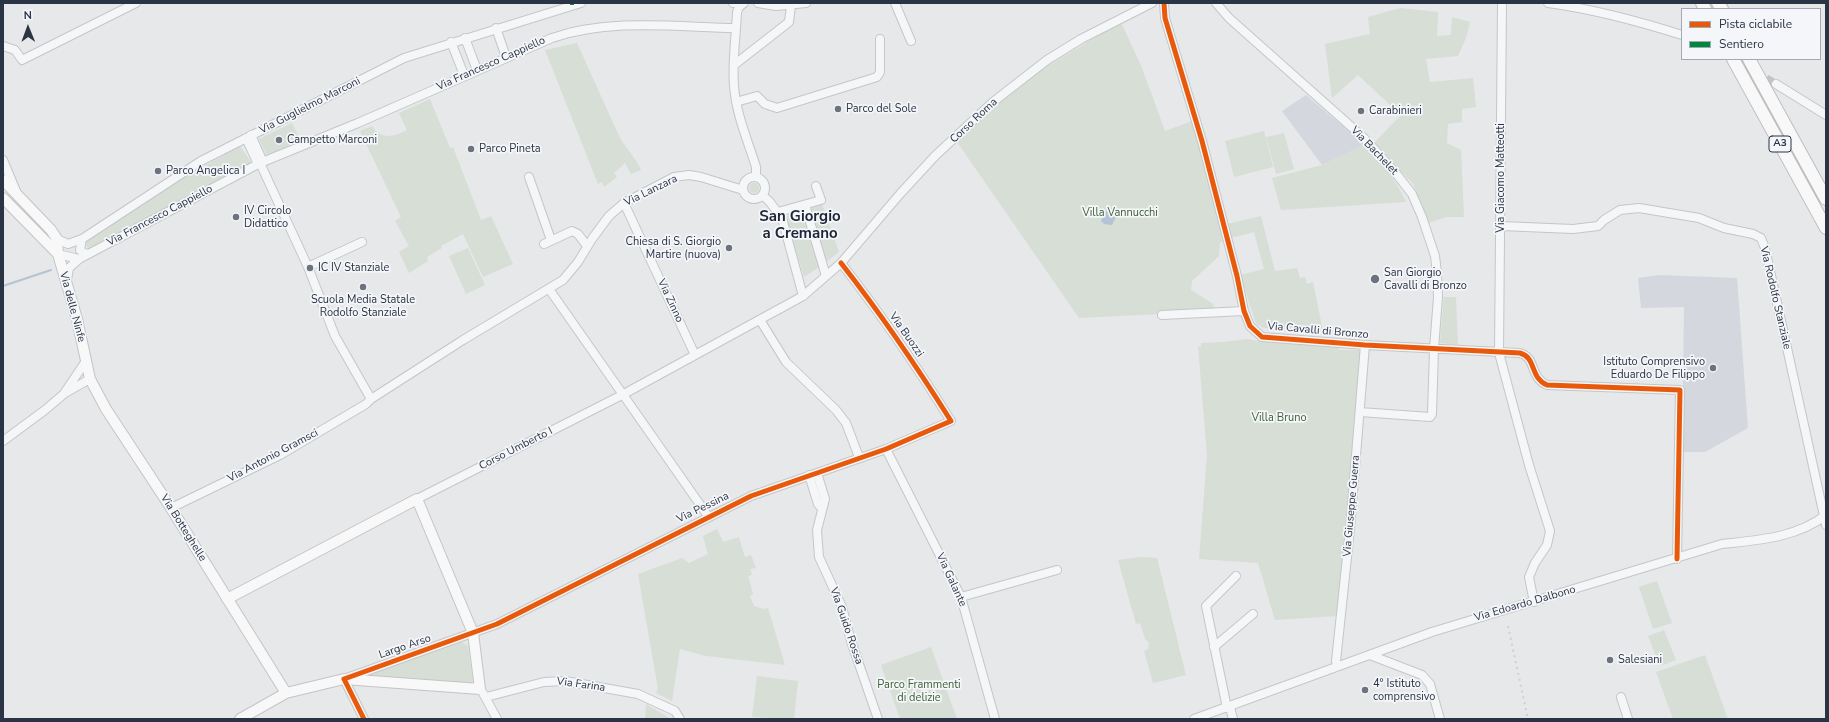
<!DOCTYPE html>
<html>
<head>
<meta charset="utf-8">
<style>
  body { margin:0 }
  #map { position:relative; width:1829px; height:722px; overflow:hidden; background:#e6e8ea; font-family:"Nunito Sans",sans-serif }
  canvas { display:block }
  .frame { position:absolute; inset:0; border:4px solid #2b3445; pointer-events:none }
  .legend { position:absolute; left:1681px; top:8px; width:140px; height:52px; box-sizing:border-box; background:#f4f6f9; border:1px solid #a4a8b1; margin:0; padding:5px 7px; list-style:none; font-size:12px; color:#2b3445 }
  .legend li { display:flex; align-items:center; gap:8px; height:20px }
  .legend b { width:20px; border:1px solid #a4a8b1 }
  .north { position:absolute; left:8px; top:8px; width:40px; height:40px; -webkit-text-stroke:3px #f4f6f9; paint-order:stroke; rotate:359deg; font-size:11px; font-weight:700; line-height:16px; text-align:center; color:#2b3445 }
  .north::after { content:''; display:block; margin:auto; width:14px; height:18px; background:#2b3445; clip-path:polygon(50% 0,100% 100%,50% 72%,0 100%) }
</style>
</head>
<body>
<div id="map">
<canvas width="1829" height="722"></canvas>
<div class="frame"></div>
<ul class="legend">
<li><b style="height:5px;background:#e8590c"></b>Pista ciclabile</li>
<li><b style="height:5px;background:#00873e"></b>Sentiero</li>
</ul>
<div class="north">N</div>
</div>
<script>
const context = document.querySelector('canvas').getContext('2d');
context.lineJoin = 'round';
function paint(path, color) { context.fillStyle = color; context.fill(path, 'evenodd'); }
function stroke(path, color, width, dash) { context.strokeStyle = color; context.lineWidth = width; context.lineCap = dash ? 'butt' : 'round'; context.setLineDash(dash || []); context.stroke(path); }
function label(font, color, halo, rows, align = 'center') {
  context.font = font + ' "Nunito Sans",sans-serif'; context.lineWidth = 3.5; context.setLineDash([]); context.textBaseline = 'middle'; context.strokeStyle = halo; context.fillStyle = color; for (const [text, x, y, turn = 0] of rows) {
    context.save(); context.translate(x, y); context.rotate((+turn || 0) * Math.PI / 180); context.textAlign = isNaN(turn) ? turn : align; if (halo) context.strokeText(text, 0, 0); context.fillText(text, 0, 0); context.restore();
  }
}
paint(new Path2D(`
  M1306 95 1365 145 1322 165 1282 111Z
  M1660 275 1737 278 1748 428 1705 452H1682L1684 307 1641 308 1638 278Z`), '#d4d7dd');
paint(new Path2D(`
  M1400 8 1438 12 1437 36 1451 35 1452 17 1470 22 1466 38 1458 56 1426 59 1430 82 1473 78 1476 107 1462 109V122L1448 124 1447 143 1461 150 1464 217H1446L1429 223 1413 184 1374 143 1401 115 1358 75 1332 98 1325 44 1370 34 1368 17Z
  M1121 22 1142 68 1165 131 1192 121 1225 239 1220 243 1219 256 1192 281 1191 290 1212 303 1215 309 1181 313 1079 318 957 142 989 111 1034 74Z
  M577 43 619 136C626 149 634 155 641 170L631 174 625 163 614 173 617 177 604 187 602 182 598 184 545 50Z
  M430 99 450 148 453 147 481 220 491 216 513 264 483 277 463 234 441 246 442 248 427 257 428 261 409 273 399 252 409 246 395 221 401 217 360 131 372 126C380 140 394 137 407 130L399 113Z
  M292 123 300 140 267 156 259 139Z
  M1264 131 1273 167 1234 177 1225 141Z
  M1284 133 1294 169 1276 174 1266 137Z
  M1365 145C1383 164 1395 178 1406 202L1281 210 1272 178 1322 165Z
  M240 146 252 164 233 172 90 251 84 241 173 184Z
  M749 188a5 5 0 1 1 10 0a5 5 0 1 1-10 0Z
  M822 204 839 252 826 262 810 208Z
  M800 211 803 212 819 267 804 277 785 216Z
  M1261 216 1275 271 1297 268 1300 278 1305 277 1307 284 1313 282 1323 331 1264 328 1256 324 1240 275 1264 269 1254 232 1231 238 1227 224Z
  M468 248 485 285 466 294 449 256Z
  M1444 297H1456L1458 345 1440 343Z
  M1248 339 1258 341 1339 345V350H1361L1337 616 1275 620 1258 563 1199 559 1207 455 1198 346 1201 347V343L1223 342Z
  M717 529 723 542 739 537 745 557 751 555 756 568 750 569 752 575 748 576 753 594 750 596 754 606 763 609 768 608 785 665 706 656 680 649 672 701 656 693 658 689 638 574 682 558 689 563 708 554 703 536Z
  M1140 557 1157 558 1186 675 1153 683 1144 651 1148 649 1149 643 1145 639 1140 623 1136 624 1118 560Z
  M1657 581 1672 623 1653 629 1639 587Z
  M1664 630 1676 660 1660 666 1648 636Z
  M461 642 468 646 473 681 471 683 366 676V671Z
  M931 647 957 719H900L881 665Z
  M1705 655 1728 719H1673L1656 672Z
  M757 676 798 681 794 719 752 717Z
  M646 704 671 719H645Z`), '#d6ded6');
paint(new Path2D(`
  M1110 208H1113L1117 215 1112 225 1104 224 1101 221 1105 212Z`), '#b4c4d5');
stroke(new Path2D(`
  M3 286 51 270`), '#b4c4d5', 2);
stroke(new Path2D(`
  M1735 61 1776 84`), '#c1c4c9', 8, [8, 4]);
const minor = new Path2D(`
  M733 3H735
  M744 3 739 7 737 12C736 36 732 62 734 86 736 114 748 141 756 167V177
  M758 3 776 6 806 3
  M895 3 911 41
  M1164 3 1165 18 1202 141 1237 276 1244 311 1250 326 1262 337 1365 345 1520 353C1537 358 1529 377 1547 385L1680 390 1677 559
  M1216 3 1229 18 1364 138 1395 172 1412 194 1422 217 1435 256 1437 273 1438 297 1434 349 1432 414 1430 417 1360 412
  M1502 3 1499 353 1529 465 1550 531 1547 545 1535 563 1529 577 1534 602
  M1548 3C1593 9 1638 21 1682 35
  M496 28 506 57
  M465 38 477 70
  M451 42 464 75
  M3 46 15 50 22 60 136 3
  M734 65 789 22 791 5
  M1776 84 1826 115
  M736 102 757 96 765 104 777 108 877 77 880 72V39
  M251 135 263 162
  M246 138 258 164
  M3 160 16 191
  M260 163 308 267 335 336 371 399
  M743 188a11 11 0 1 1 22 0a11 11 0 1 1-22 0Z
  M529 177 551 240
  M763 196 769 201 782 218 803 296
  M624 203 695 355
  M805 205 826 276
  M778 212 821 200 816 186
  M1501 226 1573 229 1598 226 1604 220 1620 210 1639 208 1699 218 1724 228 1753 234 1761 238 1765 248 1826 525
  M57 239 68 244 82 239 201 161 404 58 581 3
  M82 239 80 250 84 253 88 254
  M544 244 572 231 578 234 587 246
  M58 254 79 259
  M308 267 362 242
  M67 280 69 268 79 259 260 163 358 123 552 38C610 18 676 27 736 28
  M549 289 708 516
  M1162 315 1244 311
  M760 320 786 362 836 410 846 423 859 457
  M65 392 86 361
  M3 441 45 410 65 393 90 379
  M886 449 961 597 995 719
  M817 473 825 499 817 530 819 557 842 607 851 641 878 719
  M809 475 818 504 822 509
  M417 499 622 395 803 296 841 263 900 194 935 156 993 102 1047 60 1081 39 1152 3
  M171 508 280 455 366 404 371 399 463 340 563 280 578 262 592 239 609 216 624 203 674 177 689 175 701 177 743 190
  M961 597 1057 570
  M1214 647 1253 614
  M1370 655 1422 675 1430 684 1440 719
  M1337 666 1336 661 1350 529 1365 345
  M483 693 497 719
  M486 697 544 682 565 681 638 694 675 711 680 719
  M1621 697 1628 719
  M1230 707 1233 719
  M1227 708 1206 606 1236 576
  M364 719 344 679 497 624 751 496 886 449 951 421C917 367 881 314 841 263
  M1194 719 1432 632 1722 544C1758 540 1796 538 1826 515`);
const major = new Path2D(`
  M3 180 51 230 57 239 58 254 77 319 90 379 106 409 171 508 286 693
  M3 198 58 254
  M227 599 417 499 473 633 480 689 344 679 286 693 240 719`);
const highway = new Path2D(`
  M1702 3 1705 9
  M1718 3 1722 9
  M1733 59 1826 228
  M1749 59 1826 199`);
stroke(minor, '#c4c6c8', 10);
stroke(major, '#c2c5c8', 12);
stroke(highway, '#b8bbbf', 14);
stroke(minor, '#f5f6f7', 8);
stroke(major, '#f8f8f8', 10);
stroke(highway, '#f8f8f8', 12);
stroke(new Path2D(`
  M1508 626 1528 719`), '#cecfd2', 2, [2, 4]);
stroke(new Path2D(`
  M572 3V5`), '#00873e', 4, [8, 4]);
stroke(new Path2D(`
  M1164 3 1165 18 1202 141 1237 276 1244 311 1250 326 1262 337 1365 345 1520 353C1537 358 1529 377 1547 385L1680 390 1677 559
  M364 719 344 679 497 624 751 496 886 449 951 421C917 367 881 314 841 263`), '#e8590c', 5);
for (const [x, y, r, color] of [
  [838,109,4,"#6c737f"],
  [1361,111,4,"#6c737f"],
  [279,140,4,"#6c737f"],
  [471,149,4,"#6c737f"],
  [158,171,4,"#6c737f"],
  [236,217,4,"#6c737f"],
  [729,248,4,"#6c737f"],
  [310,268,4,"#6c737f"],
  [1375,279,5,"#6c737f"],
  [363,287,4,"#6c737f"],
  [1713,368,4,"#6c737f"],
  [1610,660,4,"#6c737f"],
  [1365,690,4,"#6c737f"]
]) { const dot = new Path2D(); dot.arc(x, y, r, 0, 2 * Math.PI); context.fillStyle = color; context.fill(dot); stroke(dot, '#f4f6f9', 1.5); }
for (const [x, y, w] of [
  [1780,144,22]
]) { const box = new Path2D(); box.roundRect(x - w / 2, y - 8, w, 16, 3); context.fillStyle = '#f4f6f9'; context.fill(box); stroke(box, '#2b3445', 1); }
label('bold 10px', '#2b3445', null, [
  ["A3",1780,144]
]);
label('11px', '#2b3445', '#f4f6f9', [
  ["Via Francesco Cappiello",491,64,-24],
  ["Via Guglielmo Marconi",310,106,-27],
  ["Corso Roma",974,121,-43],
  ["Via Bachelet",1374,151,46],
  ["Via Giacomo Matteotti",1501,178,-90],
  ["Via Lanzara",651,191,-26],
  ["Via Francesco Cappiello",160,216,-28],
  ["Via Rodolfo Stanziale",1775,298,77],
  ["Via Zinno",670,301,65],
  ["Via delle Ninfe",72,307,75],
  ["Via Cavalli di Bronzo",1318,331,5],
  ["Via Buozzi",906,335,55],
  ["Corso Umberto I",516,449,-27],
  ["Via Antonio Gramsci",273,456,-28],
  ["Via Giuseppe Guerra",1352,506,-85],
  ["Via Pessina",703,508,-26],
  ["Via Botteghelle",183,528,58],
  ["Via Galante",951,580,65],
  ["Via Edoardo Dalbono",1525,604,-16],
  ["Via Guido Rossa",846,626,71],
  ["Largo Arso",405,647,-19],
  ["Via Farina",581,685,8]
]);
label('11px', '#2b3445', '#f4f6f9', [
  ["Parco del Sole",846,109],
  ["Carabinieri",1369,111],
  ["Campetto Marconi",287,140],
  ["Parco Pineta",479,149],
  ["Parco Angelica I",166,171],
  ["IV Circolo",244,211],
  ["Didattico",244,224],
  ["Chiesa di S. Giorgio",721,242,"right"],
  ["Martire (nuova)",721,255,"right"],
  ["IC IV Stanziale",318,268],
  ["San Giorgio",1384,273],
  ["Cavalli di Bronzo",1384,286],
  ["Scuola Media Statale",363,300,"center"],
  ["Rodolfo Stanziale",363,313,"center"],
  ["Istituto Comprensivo",1705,362,"right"],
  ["Eduardo De Filippo",1705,375,"right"],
  ["Salesiani",1618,660],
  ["4° Istituto",1373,684],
  ["comprensivo",1373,697]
], 'left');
label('11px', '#3f6138', '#f4f6f9', [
  ["Villa Vannucchi",1120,213],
  ["Villa Bruno",1279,418],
  ["Parco Frammenti",919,685],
  ["di delizie",919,698]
]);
label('bold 15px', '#1d2536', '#f4f6f9', [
  ["San Giorgio",800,217],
  ["a Cremano",800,234]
]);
</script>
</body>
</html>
